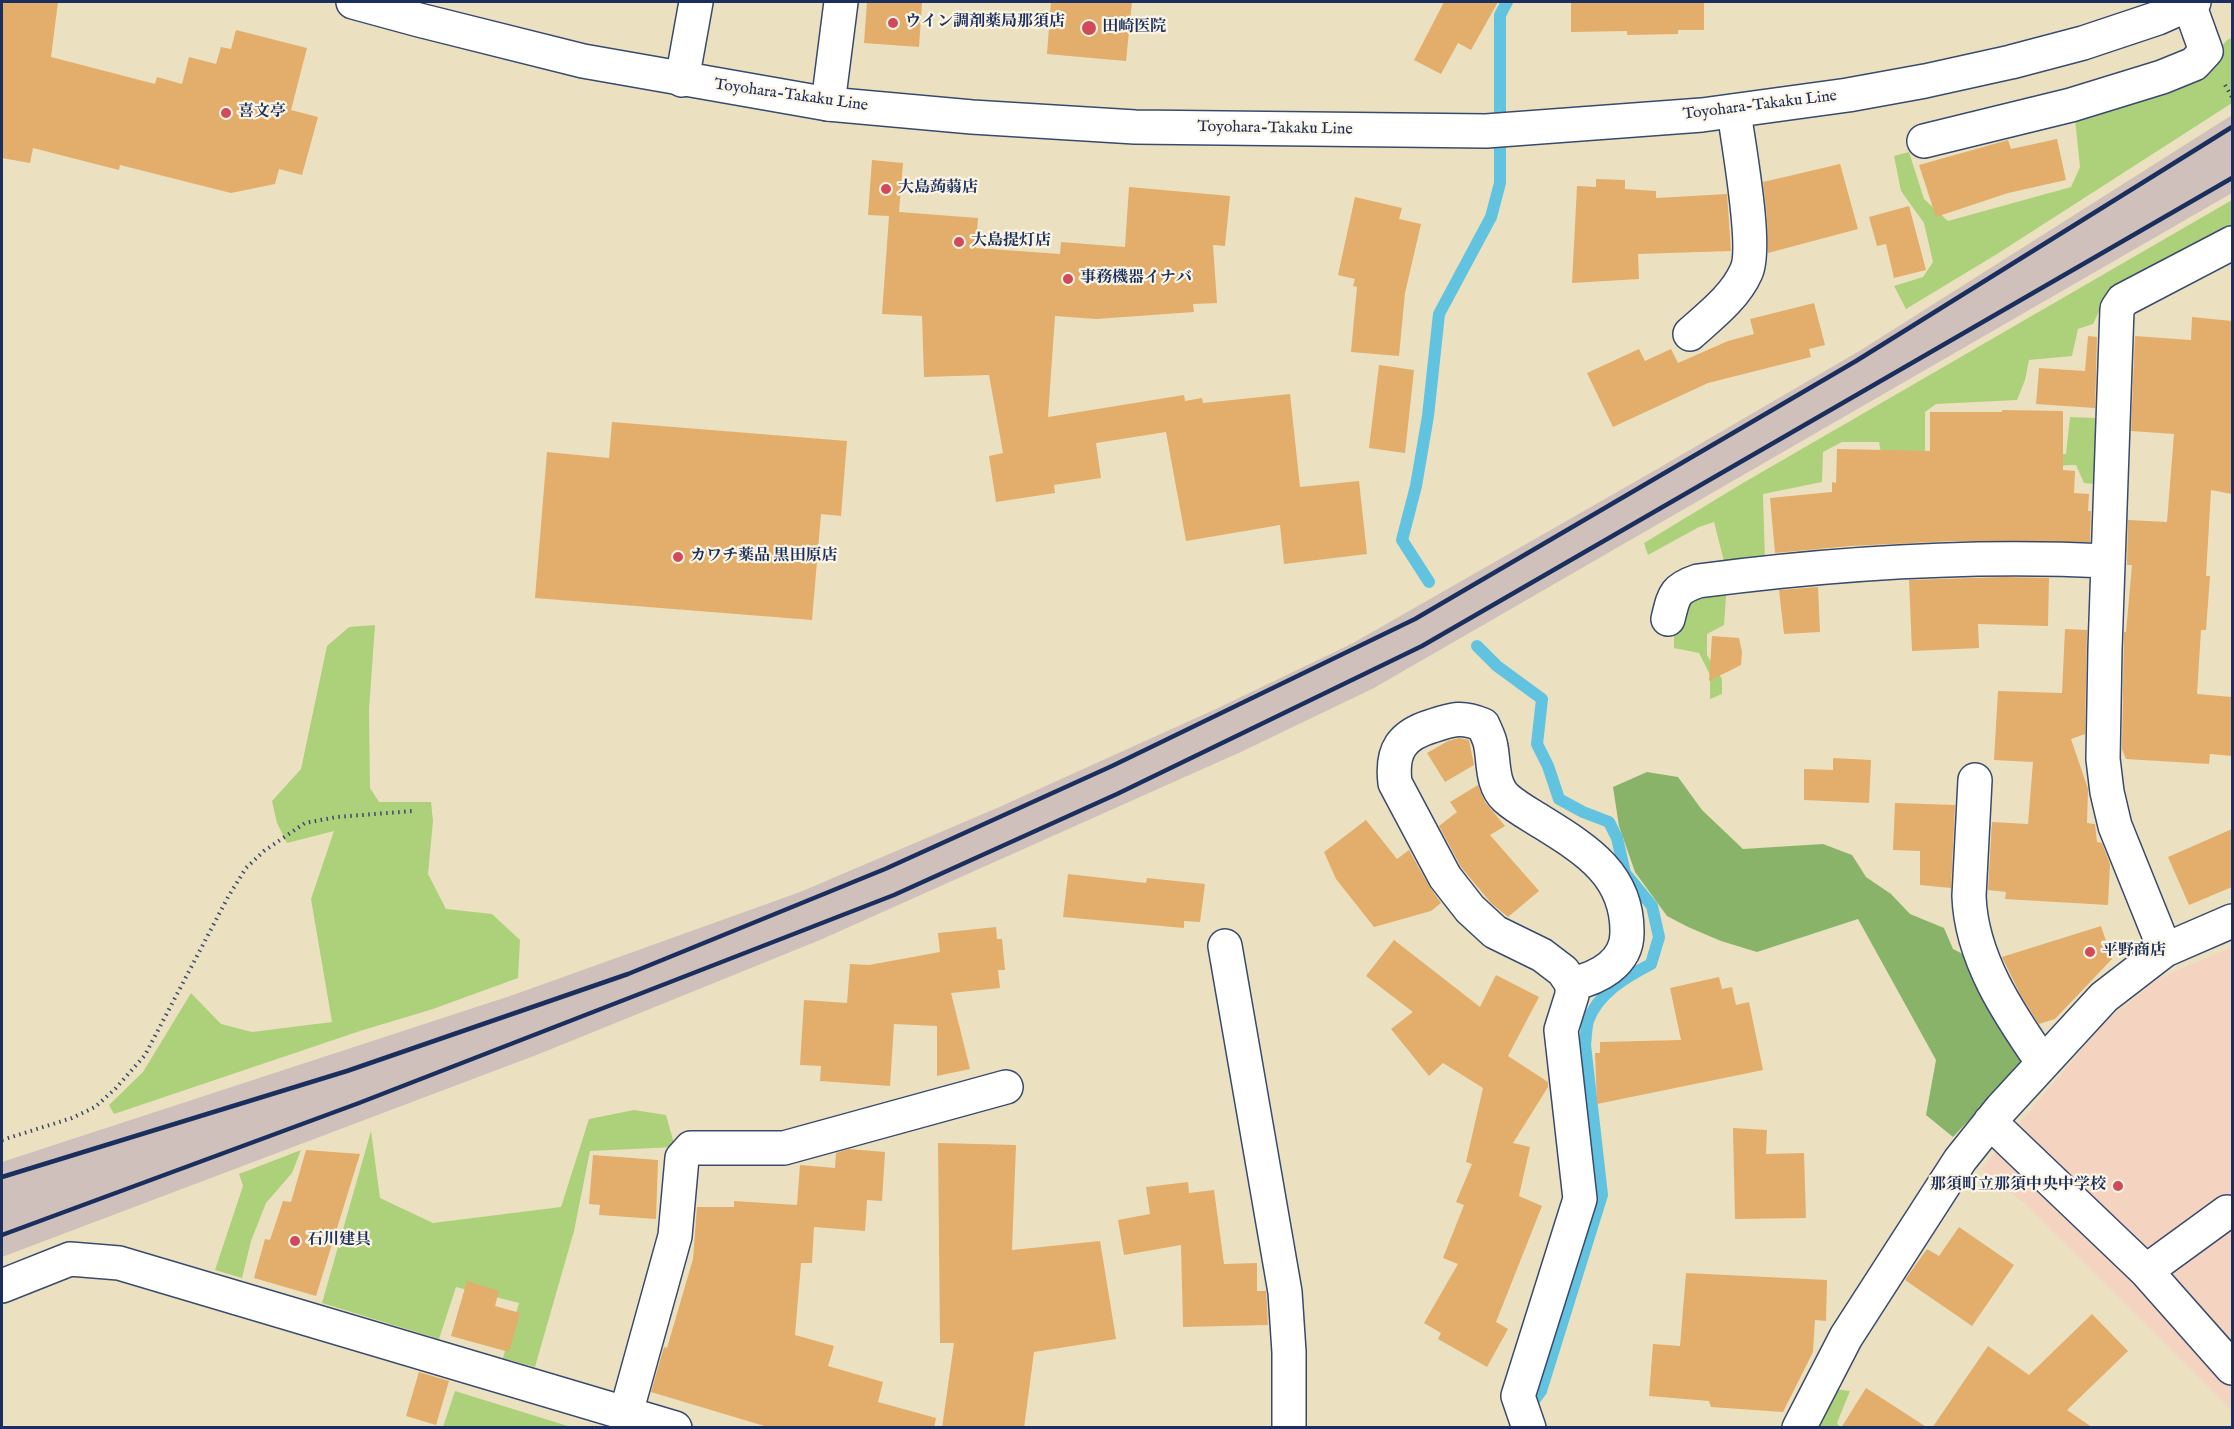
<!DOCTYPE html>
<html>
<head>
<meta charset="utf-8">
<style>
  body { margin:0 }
  #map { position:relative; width:2234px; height:1429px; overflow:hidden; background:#ebe1c0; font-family:"IM FELL English",serif }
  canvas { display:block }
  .frame { position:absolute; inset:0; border:3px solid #1b2f5e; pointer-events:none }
</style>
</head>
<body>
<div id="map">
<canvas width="2234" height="1429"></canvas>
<div class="frame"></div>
</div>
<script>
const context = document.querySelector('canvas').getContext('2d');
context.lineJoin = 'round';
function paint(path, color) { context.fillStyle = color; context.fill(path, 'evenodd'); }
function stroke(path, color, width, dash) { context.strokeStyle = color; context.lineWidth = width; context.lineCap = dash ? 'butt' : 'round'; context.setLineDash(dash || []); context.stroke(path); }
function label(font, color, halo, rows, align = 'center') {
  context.font = font + ' "IM FELL English","Noto Serif JP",serif'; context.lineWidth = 4.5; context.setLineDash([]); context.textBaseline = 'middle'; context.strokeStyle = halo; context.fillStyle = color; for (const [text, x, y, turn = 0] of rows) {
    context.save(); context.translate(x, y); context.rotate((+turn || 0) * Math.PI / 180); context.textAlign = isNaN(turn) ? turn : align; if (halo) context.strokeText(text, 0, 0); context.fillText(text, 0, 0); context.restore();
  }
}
paint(new Path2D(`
  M2232 947V1411L2024 1203 1981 1169 2105 1022 2159 978Z`), '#f4d3c0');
paint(new Path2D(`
  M2232 115V193L1374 688 1243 751 820 940 539 1054 2 1257V1162L513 995 800 892 997 808 1218 708 1353 643 1652 472 1861 350Z`), '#d0c0bc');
paint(new Path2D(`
  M2232 38V103L1997 254 1906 309 1894 286 1923 277 1933 262 1924 223 1901 191 1894 156 1909 152 1924 199 1948 221 2071 187 2080 167 2075 119 2200 72 2227 40Z
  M2232 200V230L2103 303 2093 324 2078 329 2072 356 2029 360 2025 380 2017 400 1936 404 1925 412V453L2012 456 2066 454 2070 417 2096 418 2094 484 2084 483 2076 465 1884 470 1879 442H1842L1823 452 1822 482 1763 494 1765 562 1726 569 1714 522 1699 527 1648 555 1644 543 1743 483Z
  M1727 583 1724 625 1707 634V655L1722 679V694L1710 699V675L1699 653 1674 648V620L1684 595Z
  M375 625 369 710 370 788 379 802H431L433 821 428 874 446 909 492 914 520 940 518 978 433 1009 360 1031 114 1114 109 1105 143 1072 191 993 221 1024 252 1032 332 1022 311 899 334 831 287 843 277 823 272 801 301 769 327 646 349 627Z
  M634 1110 666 1115 675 1147 590 1151 574 1231 535 1367 503 1358 519 1303 456 1287 439 1339 322 1303 371 1131 380 1198 433 1223 561 1207 589 1119Z
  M301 1150 292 1173 266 1203 251 1241 242 1278 215 1270 243 1186 239 1174Z
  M1834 1389 1850 1391 1837 1423 1840 1427 1819 1428Z
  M455 1391 571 1427H443Z`), '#add17a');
paint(new Path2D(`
  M1647 772 1678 777 1702 810 1743 849 1823 844 1852 855 1866 877 1891 894 1910 914 1944 928 1953 949 1981 963 2029 1056 1953 1137 1926 1115 1936 1060 1858 919 1757 952 1721 941 1688 927 1667 916 1635 872 1619 826 1613 787Z`), '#8ab36a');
stroke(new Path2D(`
  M1429 582 1402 540 1416 486 1428 416 1439 314 1491 217 1500 183V15L1507 2
  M1477 646 1497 666 1542 699 1537 744 1548 766 1559 799 1583 812 1609 822 1617 838 1625 873 1652 906 1659 937 1651 964C1626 977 1598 993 1588 1021 1586 1028 1586 1037 1585 1045L1602 1195 1541 1391 1527 1410`), '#62c3e0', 12);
paint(new Path2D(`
  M2 2H58L51 57 155 84 157 77 182 84 189 57 216 64 221 47 231 49 236 30 307 48 291 110 318 117 302 175 279 169 275 184 231 193 120 165 119 170 33 148 30 163 2 158Z
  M867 2 922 3 919 47 864 43Z
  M1051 2H1132L1126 61 1047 54Z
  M1444 2H1498L1471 50 1458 43 1441 74 1414 60Z
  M1571 2H1704V30H1678V34L1627 35V31L1571 32Z
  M2057 139 2066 180 2008 193 1936 217 1919 165 2008 140 2011 149Z
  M872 160 903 163 899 212 978 218 976 248 1060 254 1061 242 1125 247 1129 187 1230 196 1225 246 1213 245 1217 303 1193 304 1194 312 1096 319 1055 316 1048 417 1184 395 1185 401 1202 398 1203 403 1290 394 1300 487 1359 481 1367 554 1284 564 1280 525 1186 541 1166 432 1096 443 1101 478 1054 485 1055 493 996 502 989 456 1003 453 989 375 924 377 922 316 882 314 889 216 868 215Z
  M1840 164 1858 229 1768 253 1767 218 1763 182Z
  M1596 179 1625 180V189L1656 191V198L1727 194 1731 251 1638 254 1639 279 1572 283 1577 186 1596 187Z
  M1355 197 1402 208 1399 219 1421 224 1405 293 1399 356 1351 352 1357 287 1353 286 1355 279 1338 275Z
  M1909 206 1926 270 1894 278 1886 244 1877 246 1869 217Z
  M1814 303 1825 345 1809 349 1811 357 1708 383 1613 427 1587 373 1639 349 1645 361 1671 349 1678 363 1728 341 1754 334 1750 319Z
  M2192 317 2232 321V494L2211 490 2206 576H2210L2206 630H2201L2197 694 2232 697V756L2210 754 2209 764 2126 759 2122 749 2124 632H2126L2132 565H2127L2128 520 2167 522 2174 434 2131 431 2135 336 2191 340Z
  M2088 336 2097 337 2095 408 2036 404 2039 368 2085 371Z
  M1379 365 1414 370 1405 453 1369 448Z
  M2002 410 2063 411V470L2075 471 2074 493 2089 494 2088 511H2091L2090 542 1953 541 1850 546 1775 553 1770 498 1832 492V482L1836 483 1837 449 1930 451V412H2002Z
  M612 422 847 441 841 516 821 514 812 620 535 598 547 452 609 458Z
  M2005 577 2049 578 2048 626 1978 624 1979 648 1912 651 1909 580Z
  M1818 587 1820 632 1784 634 1779 590Z
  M2065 629 2087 630 2085 734 2071 739 2088 789 2087 823 2095 824 2097 842 2102 843 2110 864 2108 905 2005 899 2006 892 1988 890 1992 822 2028 824 2033 762 1994 760 1998 691 2062 693Z
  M1712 636 1739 638 1742 652 1741 665 1709 681Z
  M1459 738 1469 740 1474 765 1445 782 1427 753 1448 741Z
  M1833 758 1871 760 1869 803 1804 800V769L1833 770Z
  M1478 785 1485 802 1505 826 1490 835 1539 891 1508 917 1491 903 1461 867 1439 826 1457 812 1450 802Z
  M1895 803 1955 805 1951 888 1920 885V851L1893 850Z
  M1366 820 1397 859 1409 850 1429 886 1441 903 1431 911 1374 927 1336 879 1324 852Z
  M2232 829V887L2189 905 2168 857Z
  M1068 874 1146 883 1147 878 1205 884 1200 922 1184 921V928L1063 917Z
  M2101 926 2112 959 2055 1019 2039 1024 2021 996 2002 957Z
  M996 927 997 939H1002L1005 970H998L1000 988 951 993 970 1069 937 1076V1026L894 1024 890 1086 820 1081 821 1066 800 1065 804 1000 847 1003 850 964 869 965 940 952 938 933Z
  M1394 940 1480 1007 1496 975 1539 997 1508 1056 1548 1082V1087L1513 1143 1530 1147 1519 1196 1542 1206 1496 1322 1508 1329 1487 1367 1438 1339 1441 1333 1424 1323 1458 1264 1443 1258 1464 1205 1456 1202 1472 1164 1466 1162 1483 1088 1443 1063 1429 1076 1391 1029 1413 1012 1366 976Z
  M1719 977 1722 989 1732 987 1736 1005 1749 1002 1763 1070 1597 1104 1595 1053H1600V1042L1681 1040 1670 988Z
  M1733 1128 1767 1130 1766 1154 1804 1153 1806 1218 1735 1219Z
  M938 1143 1016 1145 1012 1250 1100 1241 1116 1339 1034 1352 1024 1428H942L954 1343H940Z
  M849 1149 885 1152 882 1201 867 1200 865 1231 814 1227 812 1263H801L795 1335 834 1346 828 1366 883 1382 878 1402 936 1418 934 1428H771L651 1392 664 1347 667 1348 693 1259 697 1207H734V1201L797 1205 800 1165 835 1168 836 1153Z
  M306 1150 360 1154 316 1296 254 1278 265 1239 270 1240 283 1201 291 1202Z
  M593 1155 658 1160 656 1219 599 1215 600 1205 589 1204Z
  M1188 1182 1189 1193 1214 1190 1224 1264 1257 1263V1291H1266L1268 1325 1183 1327 1181 1245 1124 1255 1118 1220 1150 1214 1146 1187Z
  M1959 1227 2014 1265 1972 1326 1905 1280 1927 1249 1939 1256Z
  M1686 1273 1827 1280 1826 1321 1815 1320 1813 1352 1783 1412 1711 1407 1709 1401 1649 1396 1653 1344 1680 1346Z
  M467 1281 499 1291 495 1306 520 1313 509 1352 451 1336Z
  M2092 1314 2128 1351 2067 1410 2093 1428H1932L1988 1346 2029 1375Z
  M419 1372 449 1381 436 1425 406 1416Z
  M1866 1388 1928 1428H1841Z`), '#e3ad6b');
const minor = new Path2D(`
  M682 80 696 2
  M828 104 841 2
  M1924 141 2071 105 2162 77 2194 64 2206 51 2189 4
  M1690 334C1710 316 1735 297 1746 272 1758 248 1738 143 1734 111
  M1668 619C1674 595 1674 589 1698 581 1834 563 1970 554 2108 561
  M1975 780 1969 896C1971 958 2009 1014 2043 1063
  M1225 946 1285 1292 1289 1352V1428
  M2165 950 2115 826 2107 792 2103 759 2105 649 2117 309 2123 300 2232 243
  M1990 1122 2146 1271 2232 1368
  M2146 1271 2227 1212
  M2 1286 70 1259 119 1263 675 1428
  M626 1413 675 1236 682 1158 691 1148H784L1006 1087
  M1529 1428 1518 1396 1580 1199 1561 1030 1572 995V984L1563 971 1542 955 1495 932 1470 909 1445 877 1395 783C1391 750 1402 735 1432 726 1453 719 1462 716 1483 725 1486 732 1490 739 1491 747 1494 764 1492 785 1506 798 1516 807 1529 814 1540 821 1585 849 1628 874 1627 933 1627 964 1597 978 1572 984
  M1799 1428 1846 1337 1960 1160 2000 1110 2104 997 2165 950 2232 921`);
const major = new Path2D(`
  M353 2 419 20 583 61 828 104 972 117 1135 127 1486 131 1702 115 1848 95 1925 81 2011 62 2083 43 2158 18 2194 2`);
stroke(minor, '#3a4a6d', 36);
stroke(major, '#3a4a6d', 36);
stroke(new Path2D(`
  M2225 85 2232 97
  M2 1140 72 1118 95 1107 115 1089 145 1055 228 897 246 868 264 851 305 823 337 817 413 811`), '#3a4a6d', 4, [1.5, 4.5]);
stroke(minor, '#fff', 33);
stroke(major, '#fff', 33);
stroke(new Path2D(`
  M2 1177 347 1071 628 974 885 869 1112 766 1415 619 1856 361 2232 127
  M2 1235 359 1103 894 895 1117 794 1422 646 2232 178`), '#1b2f5e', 4.5);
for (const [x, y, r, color] of [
  [893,23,6,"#d1495b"],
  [1089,28,8,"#d1495b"],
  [226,113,6,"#d1495b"],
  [886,189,6,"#d1495b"],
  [959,242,6,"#d1495b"],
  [1068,279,6,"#d1495b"],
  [678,557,6,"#d1495b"],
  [2090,952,6,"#d1495b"],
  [2118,1186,6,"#d1495b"],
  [295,1241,6,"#d1495b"]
]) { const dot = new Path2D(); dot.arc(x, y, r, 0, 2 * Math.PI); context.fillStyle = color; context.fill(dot); stroke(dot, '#fcf5e5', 2); }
label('bold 16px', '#1b2f5e', '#fcf5e5', [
  ["ウイン調剤薬局那須店",905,23],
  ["田崎医院",1102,28],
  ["喜文亭",238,113],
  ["大島蒟蒻店",898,189],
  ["大島提灯店",971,242],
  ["事務機器イナバ",1080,279],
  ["カワチ薬品 黒田原店",690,557],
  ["平野商店",2102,952],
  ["那須町立那須中央中学校",2106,1186,"right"],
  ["石川建具",307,1241]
], 'left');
label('16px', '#1b2f5e', '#fcf5e5', [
  ["Toyohara-Takaku Line",791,96,8],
  ["Toyohara-Takaku Line",1760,106,-7],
  ["Toyohara-Takaku Line",1275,129,1]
]);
</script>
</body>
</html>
